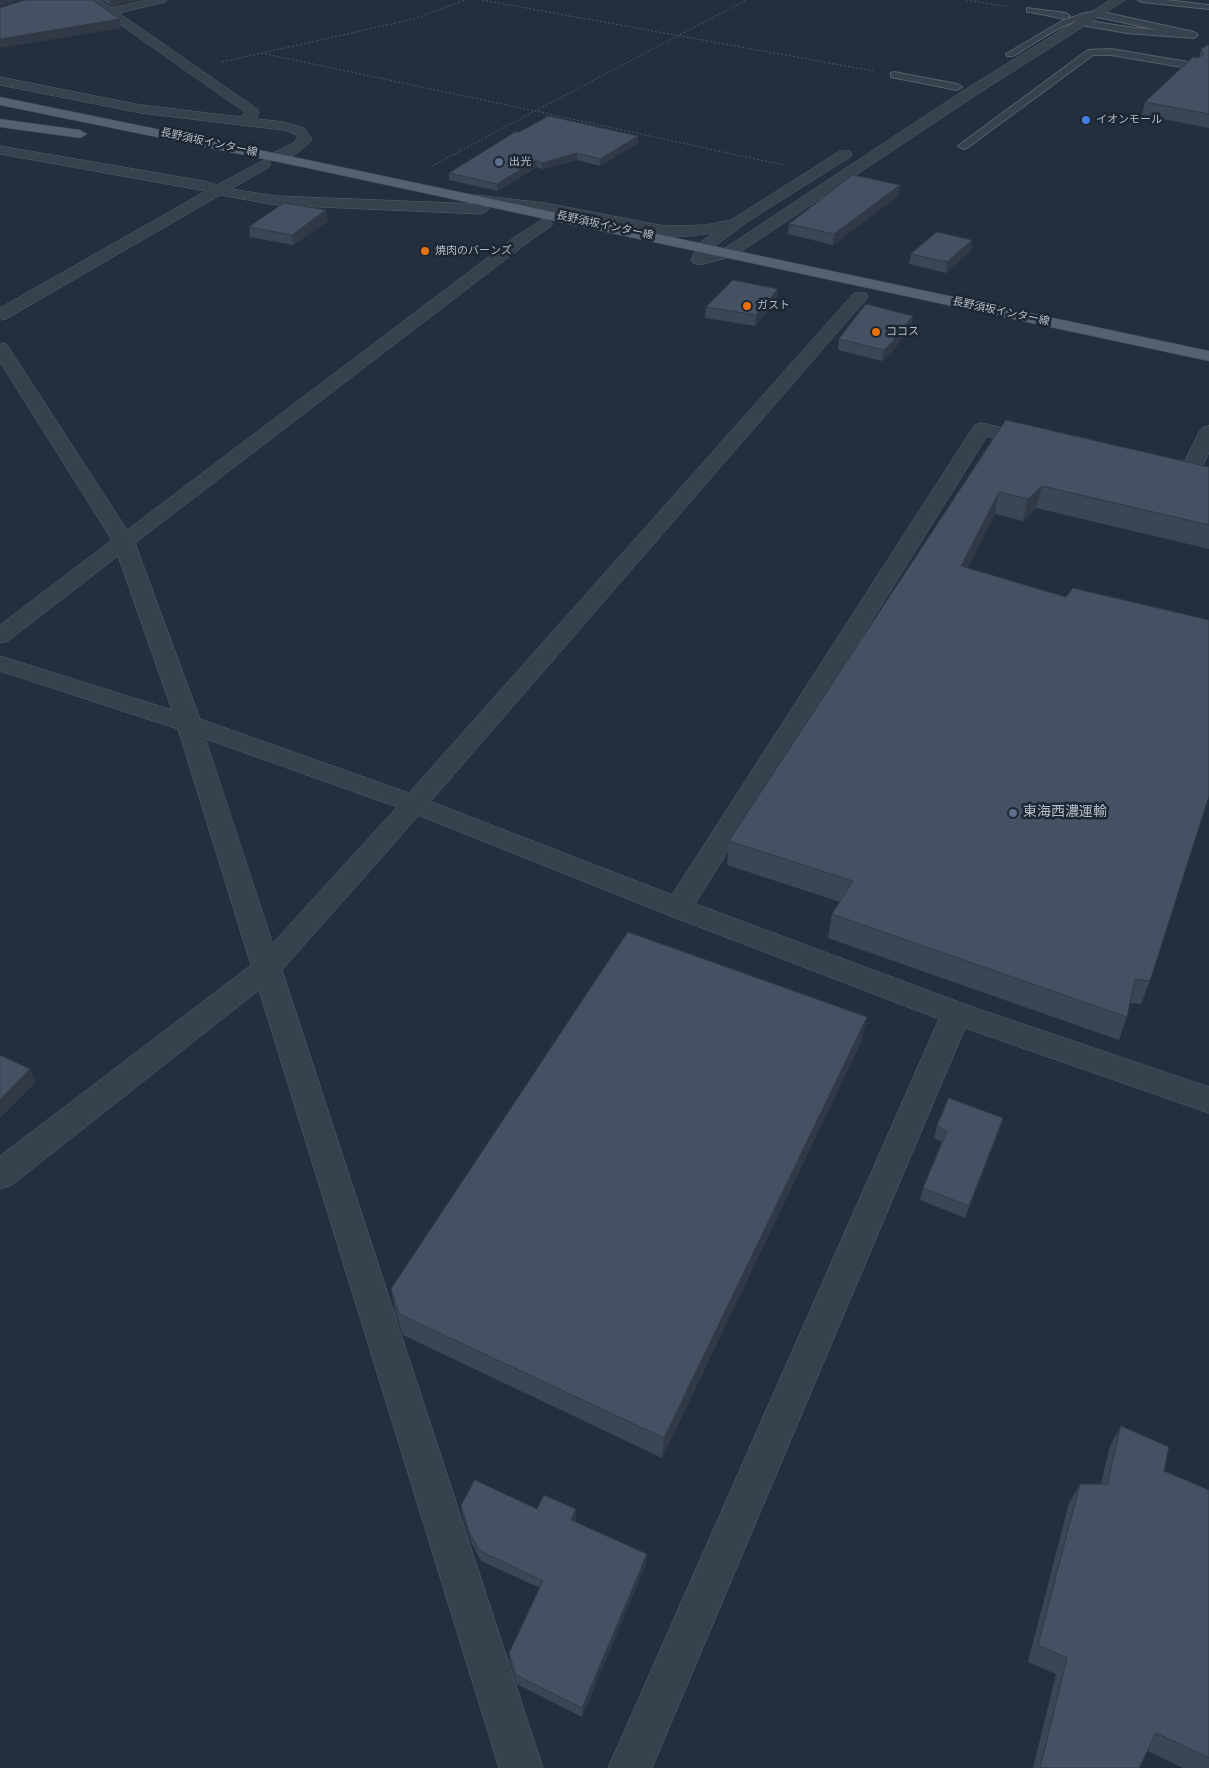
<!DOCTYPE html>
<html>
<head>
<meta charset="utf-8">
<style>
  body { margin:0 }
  canvas { display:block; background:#242f3e }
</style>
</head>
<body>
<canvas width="1209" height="1768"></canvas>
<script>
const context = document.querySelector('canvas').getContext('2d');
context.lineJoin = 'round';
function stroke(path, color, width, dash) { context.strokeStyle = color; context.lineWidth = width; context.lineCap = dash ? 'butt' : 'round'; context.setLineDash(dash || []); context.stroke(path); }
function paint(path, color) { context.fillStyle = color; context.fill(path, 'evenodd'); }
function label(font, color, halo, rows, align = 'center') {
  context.font = font + ' "Titillium Web","Noto Sans JP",sans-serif'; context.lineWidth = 5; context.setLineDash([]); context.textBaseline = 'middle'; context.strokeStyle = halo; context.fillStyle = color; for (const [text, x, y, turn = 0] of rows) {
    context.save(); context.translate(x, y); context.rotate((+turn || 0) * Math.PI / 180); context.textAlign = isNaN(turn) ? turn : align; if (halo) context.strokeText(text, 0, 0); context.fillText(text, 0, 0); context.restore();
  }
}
const service = new Path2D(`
  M1138 0H1166L1209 5V9L1142 2Z
  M1027 8 1066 13 1070 16 1066 19 1030 12H1027Z
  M1098 11 1194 32 1198 35 1194 38 1127 33 1081 25 1080 23 1084 20 1127 27 1158 30 1098 17C1066 18 1040 41 1013 56H1007L1006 54 1062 21 1085 13Z
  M1111 49 1194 63 1199 66 1194 69 1111 55H1093L967 148 963 149 958 146 1088 50Z
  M894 72 957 84 962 87 957 90 891 77V73Z`);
const minor = new Path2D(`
  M86 0H99L111 8 147 0H167L165 2 119 13 257 109 259 112 256 119 249 124H239L237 121 245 113Z
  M545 219 550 221 553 224 550 227 527 243 135 543 200 719 409 793 854 293H866L868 297 391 847 282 970 543 1768H499L259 990 12 1185 0 1189V1156L251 965 178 729 0 671V656L172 710 118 556 8 641 0 643V625L112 540 0 362V343L6 344 9 348 127 530 515 237 540 221ZM206 739 397 807 273 943Z
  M982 423 1041 437 1044 441 1041 445 1034 447 987 436 688 915 678 918 668 915 664 908 668 901 972 429 975 425Z
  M1209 426V452L1199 474 1209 476V488L1180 481 1177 477 1199 432 1202 428Z`);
const tertiary = new Path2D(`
  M1111 0H1125L976 95 734 256 699 265 693 263 691 260 698 244 714 232C662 246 606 223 555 214 529 208 502 206 475 203L470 202 468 199 470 196 475 195 545 203 664 226 706 225 731 220 840 151H850L852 154 850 157 747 222 711 249 710 253 722 250 966 89Z
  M0 77 141 105 283 122 304 128 312 139C304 150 285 163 271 160L269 157 271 154 292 144 298 138 295 134 283 130 141 113 0 85Z
  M0 146 204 181 217 185 264 160 269 161 271 164 269 167 231 189 276 196 481 204 486 206 489 209 486 212 481 214 276 205 220 195 6 319 0 320V308L206 191 0 154Z
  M414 795 688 901 967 1005 1209 1087V1113L965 1028 652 1768H608L939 1019 668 915 405 810 401 804 405 798Z`);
const primary = new Path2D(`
  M0 97 303 159 1209 351V361L303 167 0 105Z
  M0 119 80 130 87 134 80 138 0 127Z`);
stroke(service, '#565f6c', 2);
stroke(minor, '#565f6c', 1);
stroke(tertiary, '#565f6c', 1);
stroke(primary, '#414a57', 1);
stroke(new Path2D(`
  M482 0 873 71
  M966 0 1010 7
  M261 53 535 111 746 0
  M222 62 414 19 465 0
  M432 166 535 111 783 165`), '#44595c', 1, [2, 2]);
paint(service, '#38414e');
paint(minor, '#38414e');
paint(tertiary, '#38414e');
paint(primary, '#56606e');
paint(new Path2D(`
  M102 0H138L111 6Z
  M1209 45V128L1142 115 1145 102 1199 57 1201 50Z
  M519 132 638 136V143L600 166 577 160 542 169 537 167 498 191 449 180V173Z
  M899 195 833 245 788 234 789 224Z
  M328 221 293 245 250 237 249 227Z
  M972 240 971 250 946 273 909 264 911 254Z
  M777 300 755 326 705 318 706 307Z
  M913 316 911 326 892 352 882 361 838 350 839 339Z
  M1006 420 1209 467V549L1036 508 1023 521 995 514 967 568 1150 981 1141 1004 1130 1003 1127 1017 1119 1040 828 938 832 914 840 902 727 865 729 841Z
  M862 1040 662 1458 403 1335 395 1310 391 1289Z
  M1003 1118 999 1131 965 1218 920 1200 923 1188 942 1142 934 1138 937 1126Z
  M1121 1426 1164 1471 1209 1490V1768H1183L1148 1751 1139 1768H1033L1056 1674 1028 1662 1069 1503 1080 1484H1101L1110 1446Z
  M461 1506 537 1509 576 1519 575 1522 646 1564 582 1717 517 1684 510 1662 509 1653 540 1588 481 1561 472 1544 463 1517Z`), '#3b4654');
paint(new Path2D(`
  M0 0H19L0 6Z
  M110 0H138L111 6Z
  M120 19 121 28 0 48V39Z
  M638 136V143L600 166V159Z
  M577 153V160L542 169V163Z
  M536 160 537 167 498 191 497 184Z
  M900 185 899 195 833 245 834 234Z
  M326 210 328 221 293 245 292 235Z
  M972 240 971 250 946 273 947 262Z
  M778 289 777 300 755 326 756 315Z
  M913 316 911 326 892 352 882 361 884 350Z
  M1042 486 1036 508 1023 521 1028 499Z
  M999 492 995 514 957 589 961 566Z
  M867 1017 862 1040 662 1458 664 1438Z
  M30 1069 36 1082 0 1118V1100Z
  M1003 1118 999 1131 965 1218 969 1206Z
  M576 1509V1519L571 1530V1520Z
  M647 1554 646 1564 582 1717V1708Z`), '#303945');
const building = new Path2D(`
  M25 0H92L120 19 0 39V8Z
  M1207 45H1209V114L1145 102 1193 57 1198 58 1203 55 1204 53 1201 50Z
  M549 116 638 136 600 159 577 153 542 163 536 160 497 184 449 173 515 132H519Z
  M853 175 900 185 834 234 789 224Z
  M284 203 326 210 292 235 249 227Z
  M937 232 972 240 947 262 911 254Z
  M733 280 778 289 756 315 706 307Z
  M866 304 913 316 893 341 884 350 839 339Z
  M1006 420 1209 467V525L1042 486 1028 499 999 492 961 566 1066 597 1073 588 1209 620V796L1150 981 1135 979 1127 1017 832 914 853 881 729 841Z
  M628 932 867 1017 664 1438 399 1314 391 1289Z
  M0 1055 30 1069 0 1100Z
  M949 1098 1003 1118 969 1206 923 1188 947 1131 937 1126Z
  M1121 1426 1169 1447 1164 1471 1209 1490V1758L1156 1733 1139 1768H1040L1067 1658 1038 1645 1080 1484H1107Z
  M475 1480 537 1509 544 1495 576 1509 571 1520 647 1554 582 1708 516 1675 509 1653 543 1581 480 1551 470 1534 461 1506Z`);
paint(building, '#455162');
stroke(building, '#303945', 1);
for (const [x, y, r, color] of [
  [1086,120,5,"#3f7fe0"],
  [499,162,5,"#5c6f8a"],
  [425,251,5,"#e8710a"],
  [747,306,5,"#e8710a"],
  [876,332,5,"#e8710a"],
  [1013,813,5,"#5c6f8a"]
]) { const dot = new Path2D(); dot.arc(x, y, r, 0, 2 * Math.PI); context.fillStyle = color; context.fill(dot); stroke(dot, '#1d2633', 2); }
label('11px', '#b4bcc9', '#1d2633', [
  ["イオンモール",1096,120],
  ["出光",509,162],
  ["焼肉のバーンズ",435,251],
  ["ガスト",757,306],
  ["ココス",886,332]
], 'left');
label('11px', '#b4bcc9', '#1d2633', [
  ["長野須坂インター線",209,143,12],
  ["長野須坂インター線",605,226,12],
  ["長野須坂インター線",1001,312,12]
]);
label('14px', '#b4bcc9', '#1d2633', [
  ["東海西濃運輸",1023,813]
], 'left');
</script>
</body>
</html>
